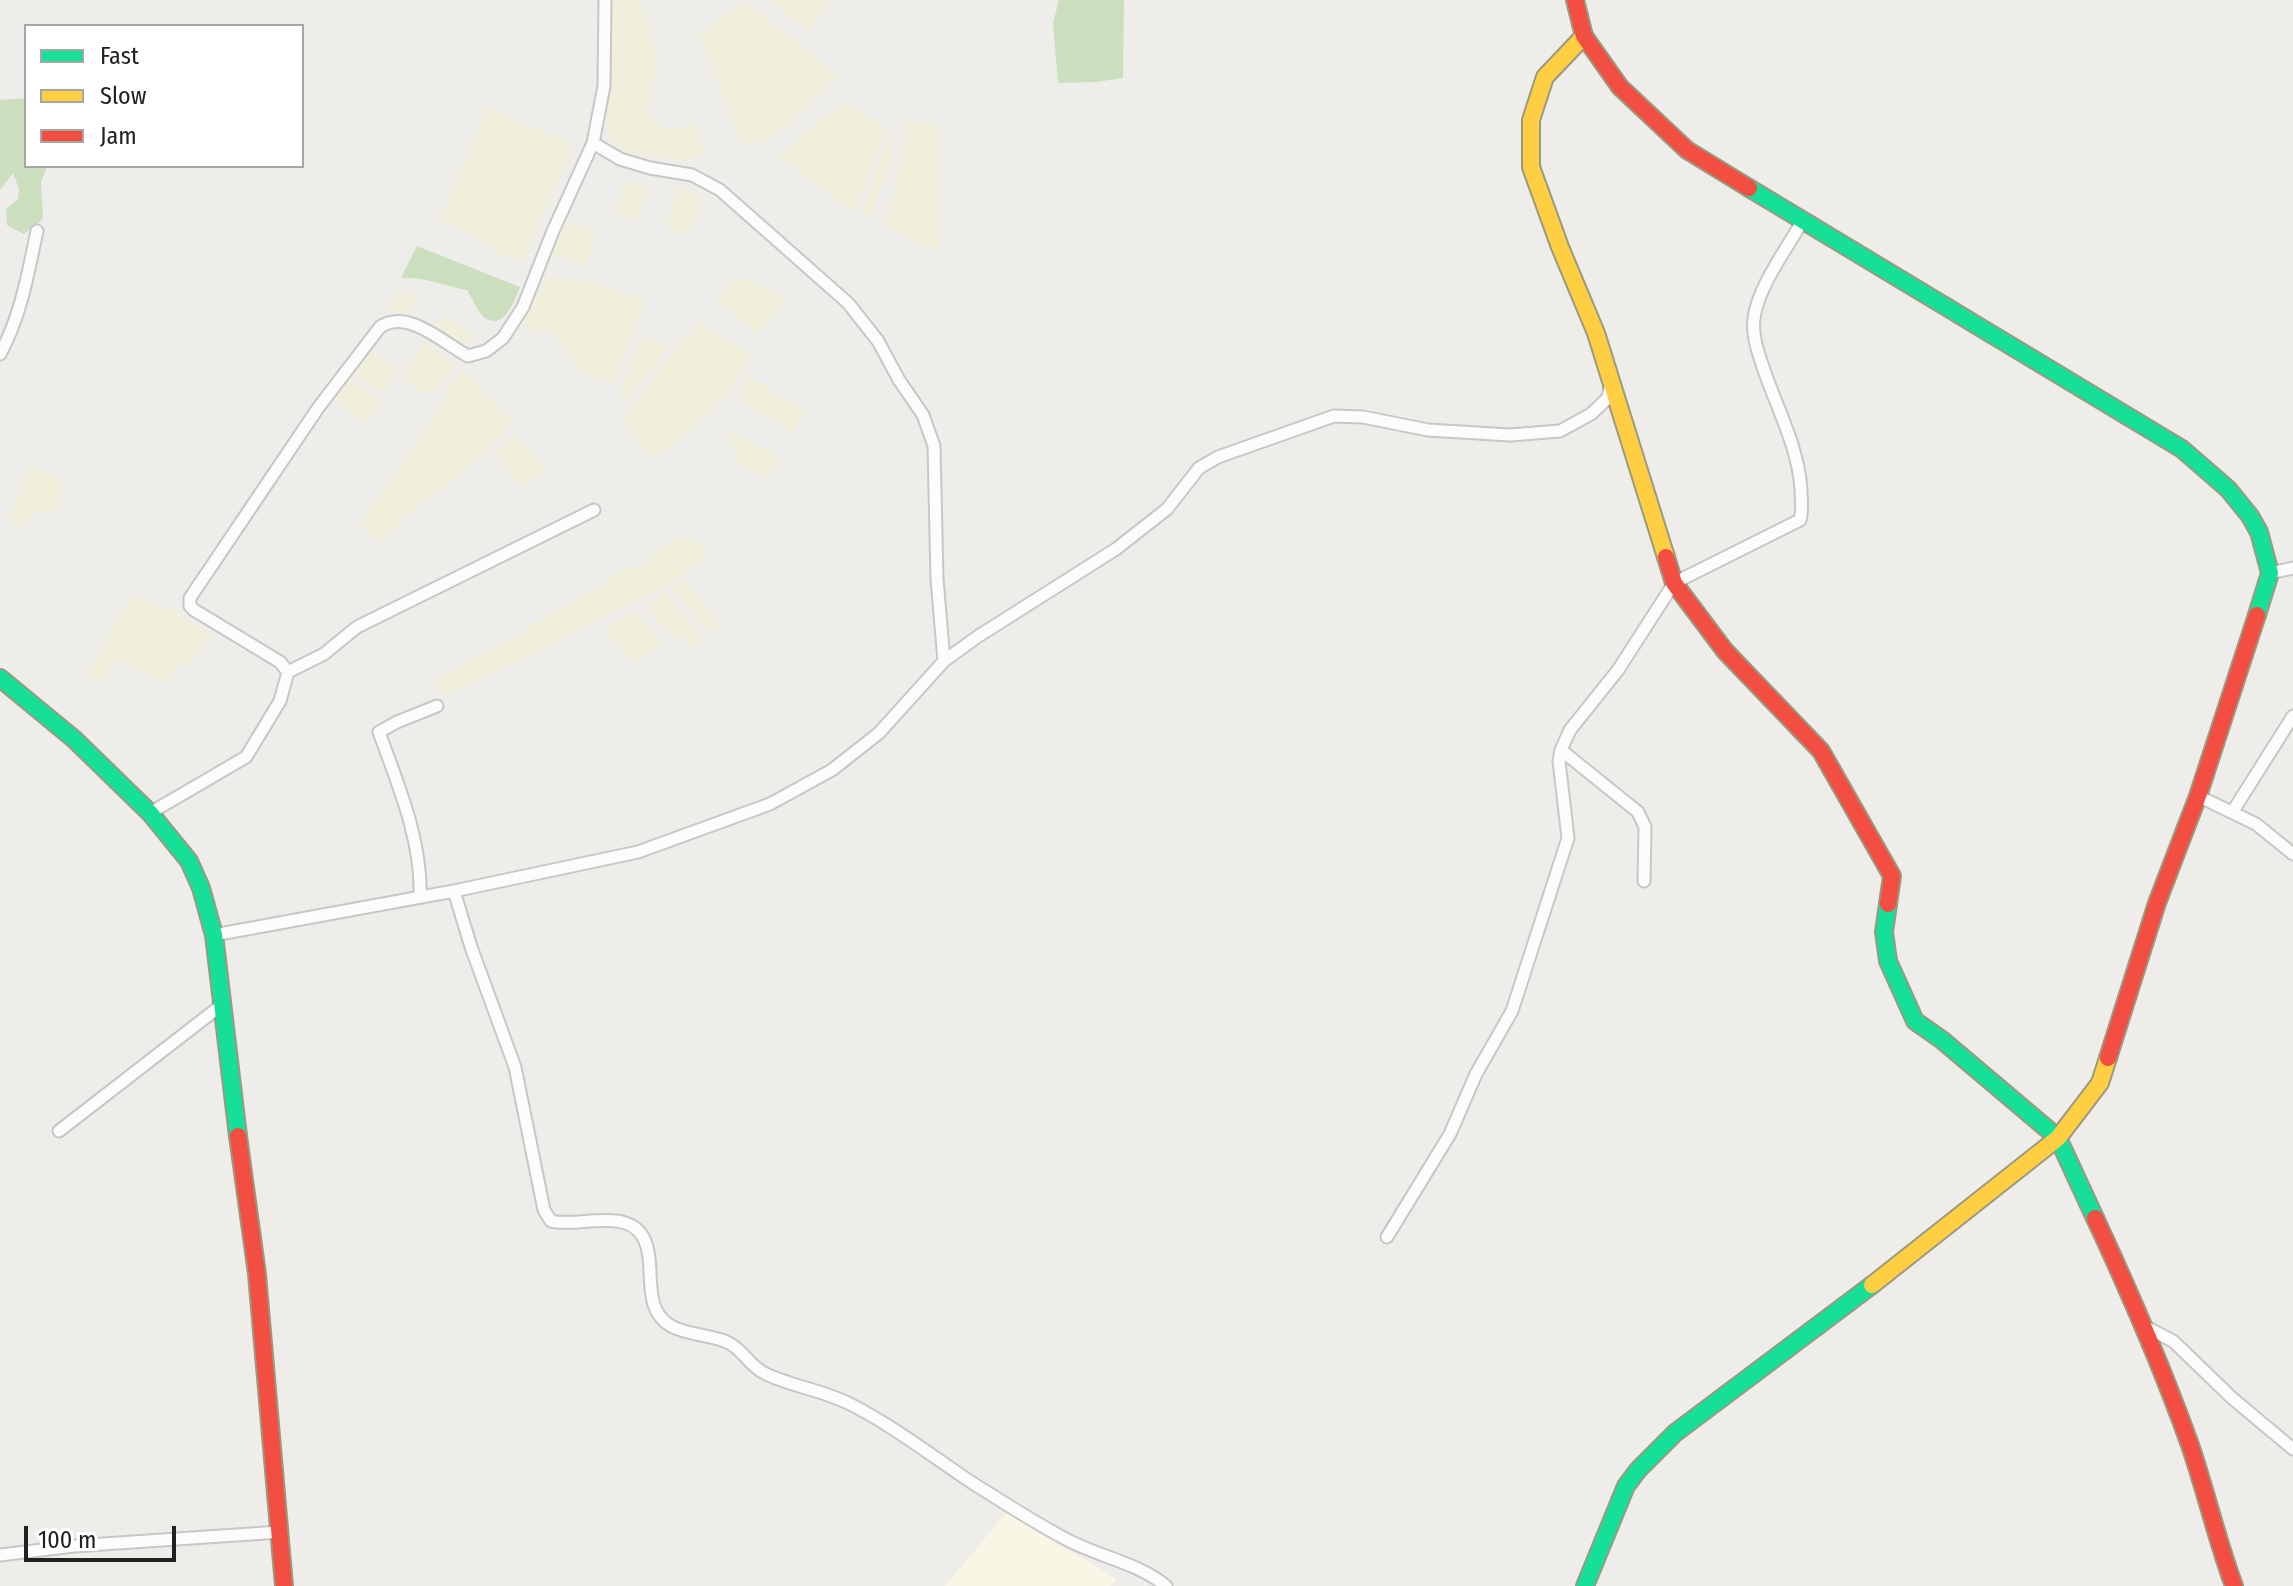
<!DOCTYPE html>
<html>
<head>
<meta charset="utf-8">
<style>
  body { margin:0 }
  #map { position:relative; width:2293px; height:1586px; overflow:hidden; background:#efede9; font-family:"Fira Sans Condensed",sans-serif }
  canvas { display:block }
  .legend { position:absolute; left:24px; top:24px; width:280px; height:144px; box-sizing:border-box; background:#fff; border:2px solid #a6a6a6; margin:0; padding:10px 14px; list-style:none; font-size:24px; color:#212121 }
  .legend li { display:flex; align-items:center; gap:16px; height:40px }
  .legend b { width:40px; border:2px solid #a6a6a6 }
  .scale { position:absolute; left:24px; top:1526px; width:152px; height:36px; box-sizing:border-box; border:4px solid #212121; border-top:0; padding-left:10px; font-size:24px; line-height:28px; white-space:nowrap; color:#212121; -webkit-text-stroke:6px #fff; paint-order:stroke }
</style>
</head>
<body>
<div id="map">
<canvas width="2293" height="1586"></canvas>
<ul class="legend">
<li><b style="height:10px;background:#16e098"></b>Fast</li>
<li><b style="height:10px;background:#ffcf43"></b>Slow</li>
<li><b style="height:10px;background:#f24e42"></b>Jam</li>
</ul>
<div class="scale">100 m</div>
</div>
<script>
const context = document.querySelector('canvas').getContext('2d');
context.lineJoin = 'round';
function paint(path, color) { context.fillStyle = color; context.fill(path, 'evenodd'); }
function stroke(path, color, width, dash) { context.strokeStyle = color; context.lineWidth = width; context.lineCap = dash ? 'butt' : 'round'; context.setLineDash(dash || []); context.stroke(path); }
paint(new Path2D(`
  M1006 1513 1117 1579 1110 1586H945Z`), '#f8f6e5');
paint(new Path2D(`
  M614 0H640L654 45 656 70 647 113 667 131 697 123 704 155 687 160 628 153 611 139 606 120 612 79Z
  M767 0H827L829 1 808 32Z
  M745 1 838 75 776 137 742 146 699 33Z
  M843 101 886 128 853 213 778 156Z
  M487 107 574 145 523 261 496 253 472 233 440 220Z
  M907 121 939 126 940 248 919 245 885 225 897 180Z
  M890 131V159L872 219 862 213Z
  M623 182 649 184 639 220 617 218Z
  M678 186 703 198 688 236 666 227Z
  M564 223 596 230 587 266 551 255Z
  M548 276 598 283 646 300 613 383 589 377 577 367 556 338 542 330 531 333 521 323Z
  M735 276 786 297 758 334 716 301Z
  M398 291 413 294 415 303 407 316 387 309Z
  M446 314 473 336 460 348 431 330Z
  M700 322 752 356 726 395 677 443 650 459 624 418 678 345Z
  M643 334 668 347 629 399 618 395Z
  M424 341 457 364 438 389 425 395 403 379Z
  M369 350 399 370 384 393 355 376Z
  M461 368 514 423 457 478 405 517 381 544 359 524 422 435Z
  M750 377 806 412 792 434 737 397Z
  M350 379 380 402 366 425 334 401Z
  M727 429 780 458 766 479 740 466Z
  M513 434 548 470 524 488 494 455Z
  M30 466 62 480 61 508 35 513 19 529 8 519Z
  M676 536 702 544 703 561 670 583 530 656 444 695 433 680 511 639 620 572 643 564Z
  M684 580 724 628 710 633 671 588Z
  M665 592 703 642 691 647 681 636 674 639 645 605Z
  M137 596 174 611 212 634 188 667 179 664 167 684 115 660 101 682 85 676 129 600Z
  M635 610 662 643 634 664 603 630Z`), '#efefdc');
paint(new Path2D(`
  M1059 0H1124L1123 78 1096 82 1058 83 1053 23Z
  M26 98V166H47L41 182 43 219 24 234 7 225 6 209 18 199 19 189 13 173 0 190V100Z
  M417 246 520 287C515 299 505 331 485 318 478 313 472 298 467 290 444 286 424 276 401 278Z`), '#cbdebe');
const street = new Path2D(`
  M593 143 620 159 650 168 692 175 720 190 848 303 878 341 899 380 923 415 934 446 937 579 944 661
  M0 354C21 316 28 273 37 231
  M2270 573 2293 568
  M288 672 324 654 357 627 594 510
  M1561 750 1638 812 1645 827 1644 881
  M2198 796 2256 824 2293 854
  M2233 811 2293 716
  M150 813 246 757 280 701 288 672 280 662 194 610 190 606V598L318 408 380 327C408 308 443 343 468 356L486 351 503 338 523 307 553 231 593 143 604 86 605 0
  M454 891 471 947 515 1067 544 1210 551 1221C577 1228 626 1207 643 1237 658 1264 639 1308 671 1326 689 1336 711 1334 729 1343 744 1351 750 1367 766 1374 793 1387 824 1390 852 1405 895 1427 933 1457 974 1484 1003 1502 1032 1521 1062 1537 1095 1556 1137 1562 1166 1586
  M420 897C422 840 398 785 379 732L397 722 437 706
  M214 935 454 891 638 852 770 804 832 770 879 733 944 661 977 637 1116 549 1167 509 1199 468 1218 457 1334 416 1363 417 1428 430 1510 435 1560 431 1591 414 1608 398 1610 387
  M59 1131 223 1004
  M1387 1237 1450 1134 1476 1074 1512 1011 1568 838 1559 761 1561 750 1570 730 1618 670 1674 583 1800 520C1803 510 1801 500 1801 489 1798 444 1774 403 1761 361 1756 347 1752 333 1754 319 1757 288 1788 247 1803 220
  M2146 1327 2173 1341 2232 1398 2293 1449
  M0 1555 74 1546 280 1532`);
const fast = new Path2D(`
  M1749 188 2182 449 2228 489 2250 516 2259 532 2270 573 2257 615
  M0 678 74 739 150 813 189 861 201 888 214 935 238 1136
  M1888 904 1884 932 1888 961 1915 1021 1942 1040 2058 1138 2095 1218
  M1585 1586 1626 1486 1638 1470 1675 1433 1872 1285`);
const slow = new Path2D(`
  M1584 36 1545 77 1531 120V167L1560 247 1596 333 1666 557
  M1872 1285 2058 1138 2100 1083 2108 1058`);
const jam = new Path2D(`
  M1575 0 1584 36 1620 87 1687 150 1749 188
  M1666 557 1674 583 1725 651 1821 751 1892 876 1888 904
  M2108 1058 2157 903 2198 796 2257 615
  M238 1136 257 1274 284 1586
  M2095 1218C2130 1293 2162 1367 2190 1445 2206 1492 2217 1540 2234 1586`);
stroke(street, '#c8c7c5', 15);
stroke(fast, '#999a80', 20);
stroke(slow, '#999a80', 20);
stroke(jam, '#999a80', 20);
stroke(street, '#fdfcfc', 11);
stroke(fast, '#16e098', 16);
stroke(slow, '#ffcf43', 16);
stroke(jam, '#f24e42', 16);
</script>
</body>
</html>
